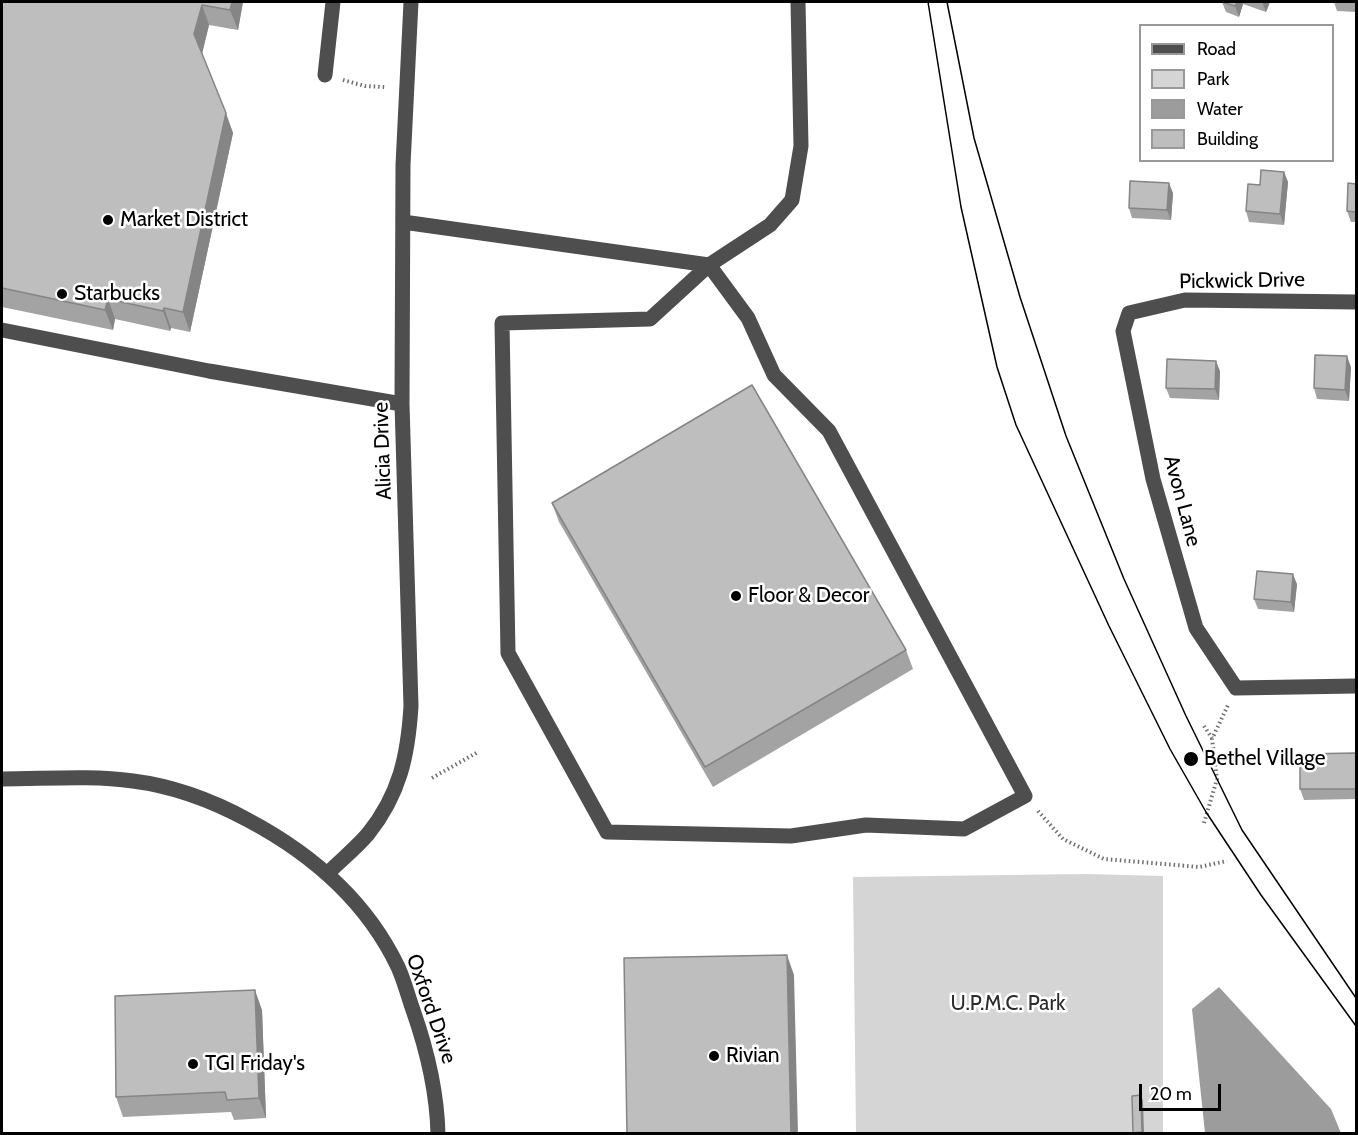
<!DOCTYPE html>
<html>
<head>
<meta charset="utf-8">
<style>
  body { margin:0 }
  #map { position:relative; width:1358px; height:1135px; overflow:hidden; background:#fff; font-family:Cabin,sans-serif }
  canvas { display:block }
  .frame { position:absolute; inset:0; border:3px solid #000; pointer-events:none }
  .legend { position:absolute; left:1139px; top:24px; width:195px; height:138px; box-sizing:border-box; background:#fff; border:2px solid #999; margin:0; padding:8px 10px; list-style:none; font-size:18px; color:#000 }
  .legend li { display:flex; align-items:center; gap:12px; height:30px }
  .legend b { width:30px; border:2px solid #999 }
  .scale { position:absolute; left:1139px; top:1084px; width:82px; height:27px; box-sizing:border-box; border:3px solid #000; border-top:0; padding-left:8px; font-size:18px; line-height:21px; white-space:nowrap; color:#000; -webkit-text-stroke:4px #fff; paint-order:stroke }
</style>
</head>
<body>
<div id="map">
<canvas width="1358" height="1135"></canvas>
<div class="frame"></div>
<ul class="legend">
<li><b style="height:8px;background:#4e4e4e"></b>Road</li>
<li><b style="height:16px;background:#d5d5d5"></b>Park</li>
<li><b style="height:16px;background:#9c9c9c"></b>Water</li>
<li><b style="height:16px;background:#bebebe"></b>Building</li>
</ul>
<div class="scale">20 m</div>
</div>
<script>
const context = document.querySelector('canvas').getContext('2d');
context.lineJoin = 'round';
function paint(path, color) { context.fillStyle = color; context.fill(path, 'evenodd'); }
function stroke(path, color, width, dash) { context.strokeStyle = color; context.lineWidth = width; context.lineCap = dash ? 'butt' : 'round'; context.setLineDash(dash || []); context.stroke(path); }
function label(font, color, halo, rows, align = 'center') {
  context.font = font + ' Cabin,sans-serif'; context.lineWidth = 5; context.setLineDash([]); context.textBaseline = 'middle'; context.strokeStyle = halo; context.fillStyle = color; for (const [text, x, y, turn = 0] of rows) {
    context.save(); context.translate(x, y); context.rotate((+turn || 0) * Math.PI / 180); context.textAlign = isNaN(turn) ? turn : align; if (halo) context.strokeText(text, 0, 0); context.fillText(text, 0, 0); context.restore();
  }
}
paint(new Path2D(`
  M1086 874 1163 876V1133H856L853 877Z`), '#d5d5d5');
paint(new Path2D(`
  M1219 987 1331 1109 1341 1133H1205L1192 1009Z`), '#9c9c9c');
stroke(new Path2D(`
  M343 80 365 86 385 87
  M1204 726 1212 738
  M432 778 478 752
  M1038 811 1063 839 1104 859 1199 867 1227 861
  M1204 823 1217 779 1212 739 1228 705`), '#707070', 4, [1.5, 3]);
stroke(new Path2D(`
  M325 75 333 2
  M403 222 709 265 770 225 792 200 801 146 798 2
  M709 265 748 318 774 375 829 431 1025 796 964 829 866 825 791 836 607 832 508 653 502 323 650 319Z
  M1356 302 1185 300 1129 313 1123 331 1153 479 1196 628 1236 688 1356 686
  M2 330 209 371 402 404
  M2 779C45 779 90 775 133 781 173 786 213 801 248 820 312 854 366 900 398 967 404 980 408 996 413 1010 427 1050 437 1090 438 1134
  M328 873C341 860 356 848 368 834 400 794 408 755 411 706L402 404 403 165 411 2`), '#4e4e4e', 15);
stroke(new Path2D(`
  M928 2 961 207 997 367 1016 425 1109 626 1170 749 1206 812 1261 895 1356 1026
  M947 2 974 138 1020 297 1066 436 1124 579 1186 716 1242 830 1356 998`), '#000', 1.5);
paint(new Path2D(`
  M2 2H243L238 30 209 25 202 53 233 133 190 332 171 328 170 331 115 319 113 330 2 307Z
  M1222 2H1270L1266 12 1243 4 1239 17 1226 12Z
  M1334 2H1356V12L1337 11Z
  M1284 172 1288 182 1284 225 1249 222 1246 211 1260 185Z
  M1356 184V222H1351L1347 211Z
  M1173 193 1171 220 1132 218 1129 208Z
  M1351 367 1349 401 1317 399 1314 388Z
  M1220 371 1219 400 1170 398 1166 388Z
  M552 503 906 650 913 669 713 787 559 522Z
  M1297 584 1294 612 1258 609 1254 599Z
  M1356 753V799L1304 800 1300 789Z
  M262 1010 266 1118 234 1120 231 1112 123 1117 116 1097Z`), '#a3a3a3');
paint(new Path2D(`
  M232 2H243L238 30 230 10Z
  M1237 2H1242L1243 4 1239 17 1235 6Z
  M1262 2H1270L1266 12Z
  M202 5 209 25 202 54 194 34Z
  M226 113 233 133 190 332 183 312Z
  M1284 172 1288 182 1284 225 1280 214Z
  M1169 183 1173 193 1171 220 1167 210Z
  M108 299 115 319 113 330 105 310Z
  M164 308 171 328 170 331 163 311Z
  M1347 356 1351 367 1349 401 1345 390Z
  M1216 361 1220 371 1219 400 1215 389Z
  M1293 574 1297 584 1294 612 1291 602Z
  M787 955 794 975 798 1134H791Z
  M255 990 262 1010 266 1118 259 1098Z
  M1141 1095 1143 1101 1144 1134H1143L1142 1132Z`), '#858585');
const building = new Path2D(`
  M2 2H232L230 10 202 5 194 34 226 113 183 312 164 308 163 311 108 299 105 310 2 288Z
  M1222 2H1237L1235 6Z
  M1261 170 1284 172 1280 214 1246 211 1248 184 1260 185Z
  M1130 181 1169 183 1167 210 1129 208Z
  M1348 183 1356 184V212L1347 211Z
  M1315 355 1347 356 1345 390 1314 388Z
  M1167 359 1216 361 1215 389 1166 388Z
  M752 385 906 650 705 767 552 503Z
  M1257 571 1293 574 1291 602 1254 599Z
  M1356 753V789H1300V754Z
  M787 955 791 1134H627L624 958Z
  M255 990 259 1098 227 1100 225 1092 116 1097 115 996Z
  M1141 1095 1142 1132 1133 1133 1132 1096Z`);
paint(building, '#bebebe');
stroke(building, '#858585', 1.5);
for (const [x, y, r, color] of [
  [108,220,6,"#000"],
  [62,294,6,"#000"],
  [736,596,6,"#000"],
  [1191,759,8,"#000"],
  [714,1056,6,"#000"],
  [193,1064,6,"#000"]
]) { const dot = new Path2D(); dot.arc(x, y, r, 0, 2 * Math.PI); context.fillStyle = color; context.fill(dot); stroke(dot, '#fff', 2); }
label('21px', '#000', '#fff', [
  ["Market District",120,220],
  ["Starbucks",74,294],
  ["Floor & Decor",748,596],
  ["Bethel Village",1204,759],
  ["Rivian",726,1056],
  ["TGI Friday's",205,1064]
], 'left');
label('21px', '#000', '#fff', [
  ["Pickwick Drive",1242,281,-1],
  ["Alicia Drive",383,451,-92],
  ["Avon Lane",1182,501,75],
  ["Oxford Drive",431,1009,71]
]);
label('21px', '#2c2c2c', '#fff', [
  ["U.P.M.C. Park",1008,1004]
]);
</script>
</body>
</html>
